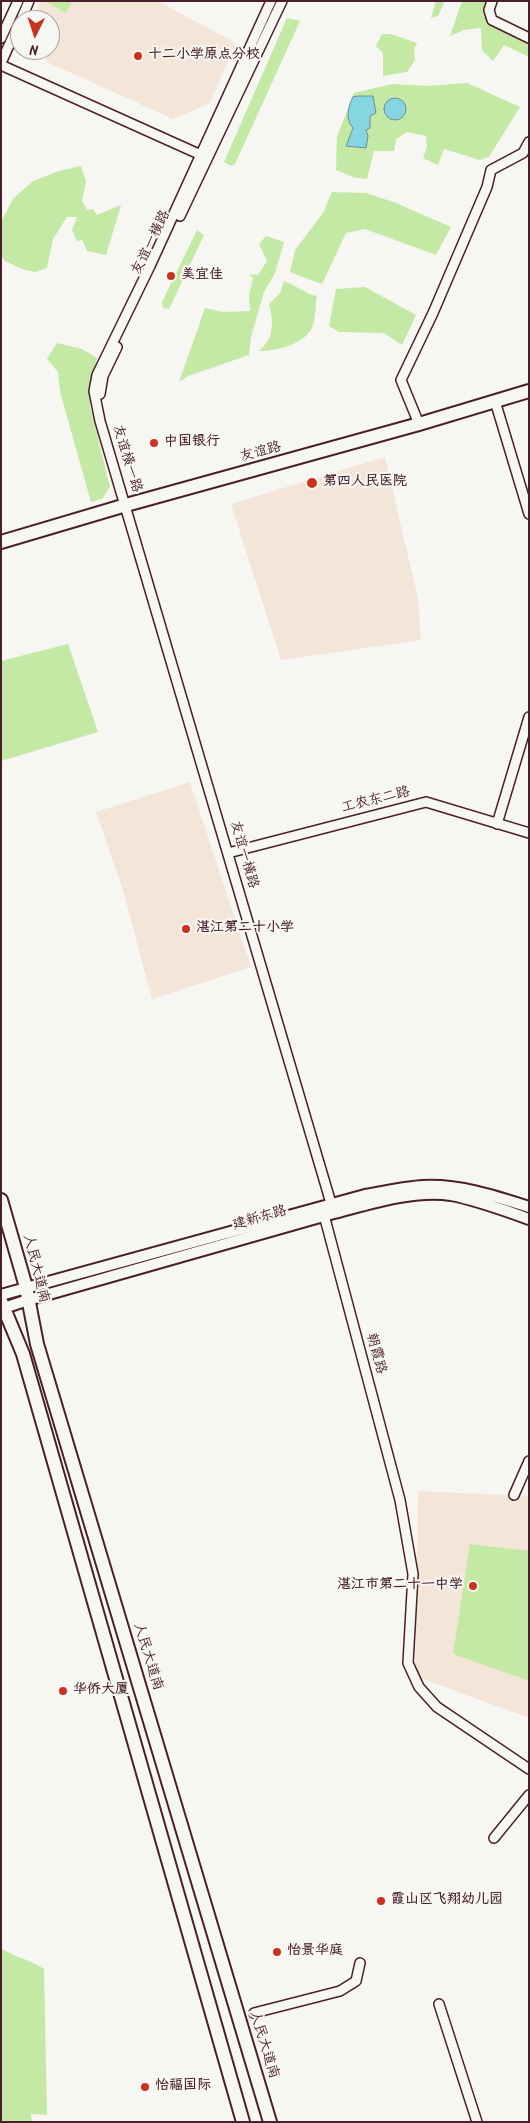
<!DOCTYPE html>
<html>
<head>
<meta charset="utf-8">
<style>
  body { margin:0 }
  #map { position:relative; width:530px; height:2123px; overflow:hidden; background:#f6f6f2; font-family:Kalam,sans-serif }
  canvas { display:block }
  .frame { position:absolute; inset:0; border:2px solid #4a1f2b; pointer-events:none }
  .north { position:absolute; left:10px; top:10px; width:50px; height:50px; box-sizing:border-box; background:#f6f6f2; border:1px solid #b1a0a2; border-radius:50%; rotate:184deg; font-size:14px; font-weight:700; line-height:20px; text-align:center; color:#4a1f2b }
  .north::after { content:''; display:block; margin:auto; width:18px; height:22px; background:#c8321e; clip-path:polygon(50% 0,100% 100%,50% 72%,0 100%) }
</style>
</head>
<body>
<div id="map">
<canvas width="530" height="2123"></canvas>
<div class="frame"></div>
<div class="north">N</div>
</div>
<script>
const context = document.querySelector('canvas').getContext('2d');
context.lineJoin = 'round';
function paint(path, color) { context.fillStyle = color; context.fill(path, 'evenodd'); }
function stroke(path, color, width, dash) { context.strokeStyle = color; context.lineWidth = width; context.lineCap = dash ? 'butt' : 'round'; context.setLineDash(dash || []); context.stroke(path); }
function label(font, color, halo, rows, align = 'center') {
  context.font = font + ' Kalam,"LXGW WenKai TC",sans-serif'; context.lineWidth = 4; context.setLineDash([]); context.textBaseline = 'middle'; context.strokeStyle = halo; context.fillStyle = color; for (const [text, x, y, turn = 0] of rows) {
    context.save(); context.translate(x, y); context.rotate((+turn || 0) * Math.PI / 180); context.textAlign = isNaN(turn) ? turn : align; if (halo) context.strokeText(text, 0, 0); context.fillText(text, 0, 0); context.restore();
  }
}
paint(new Path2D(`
  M41 1H157L236 43 210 103 173 119 47 62 43 50H50V20H35L34 17Z
  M385 457 418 599 421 640 281 660 231 504Z
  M190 782 251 967 152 999 123 890 96 812Z
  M418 1491 529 1496V1718L415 1676Z`), '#f3e6d8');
paint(new Path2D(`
  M45 1H72L66 13Z
  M436 1H445L438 16 431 18Z
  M462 1H488L495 26 529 43V57L504 45 493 61 482 50 481 28 464 30 450 36Z
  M287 18 300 21 235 164 231 166 224 162Z
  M382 34H391L417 43 414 50 415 60 407 72 383 76V53L376 46Z
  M467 83 520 107 489 157 480 160 444 149 438 165 423 158 427 147 426 136 407 132 396 139 394 151H374L367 179 356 178 336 170 337 137 354 93 392 84 429 86Z
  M81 166 86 181 82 201 87 210 93 209 97 215 121 205 106 255 87 251 82 240 77 241 72 230 77 217H67L53 239 47 268 35 272 22 269 5 261 1 255V222L13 199 33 181 59 171Z
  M332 192 366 193 396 203 451 227 436 255 365 229 346 233 322 284 290 272 295 250 323 213Z
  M197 230 204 235 169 309 163 308 162 302Z
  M266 236 284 242 275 273 264 292 251 337 249 355 188 376 179 382 205 308 223 312 250 311 249 295 253 278 249 274 258 275 267 261 259 244Z
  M284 281C292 284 311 296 317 296 315 305 316 319 312 328 303 345 276 351 259 351 274 338 274 322 269 304L280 293Z
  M365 287 416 315 402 345 384 333 339 332 329 326 336 289Z
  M57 343 82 349 97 358 90 393V406L110 487 102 499 91 502 60 392 58 372 47 359Z
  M68 644 98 732 1 761V661Z
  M470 1544 529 1551V1681L453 1654Z
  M1 1948C15 1958 30 1959 44 1969L47 2115 31 2114 32 2122H1Z`), '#c4e9a4');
const water = new Path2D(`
  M359 96H373L376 113 370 116V128L366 130 368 136 366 148 346 146 353 128C345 119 348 107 353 97Z
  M384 109a11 11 0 1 1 22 0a11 11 0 1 1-22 0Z`);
paint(water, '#86d6e1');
stroke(water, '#6e8d98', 1);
const minor = new Path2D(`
  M271 1 150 266 97 375 94 391 100 421 333 1210
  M492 1 489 10 492 20 529 38
  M21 20 29 1
  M1 38 18 1
  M1 63 20 21
  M1 65 201 155
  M180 216 282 1
  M100 394 103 376 117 347
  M495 401 529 514
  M419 424 401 380 433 313 487 187 491 170 523 153 529 142
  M497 824 529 717
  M228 853 426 802 529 833
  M324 1215 400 1500 413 1574 408 1663 419 1687 437 1707 529 1769
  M514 1495 529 1461
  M494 1838 529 1795
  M439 2004 477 2122
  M254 2013 340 1991 356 1981 360 1963`);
const tertiary = new Path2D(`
  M1 1295 365 1195C384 1192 404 1187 423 1186 458 1184 495 1196 529 1207
  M1 1309 28 1300 334 1213C369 1204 415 1189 451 1195 477 1200 504 1210 529 1219`);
const primary = new Path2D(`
  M1 542 126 505 419 424 529 391
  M1 1200 26 1287 37 1344 270 2122
  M1 1301 23 1354 243 2122`);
stroke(minor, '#4a1f2b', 12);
stroke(tertiary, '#4a1f2b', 14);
stroke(primary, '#4a1f2b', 16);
stroke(minor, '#f6f6f2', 9);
stroke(tertiary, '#f6f6f2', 10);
stroke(primary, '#f6f6f2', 12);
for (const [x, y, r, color] of [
  [138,56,5,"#c8321e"],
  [171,276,5,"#c8321e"],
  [154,443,5,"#c8321e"],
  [312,483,6,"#c8321e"],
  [186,929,5,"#c8321e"],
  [473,1586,5,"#c8321e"],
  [63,1691,5,"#c8321e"],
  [381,1901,5,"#c8321e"],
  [277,1952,5,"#c8321e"],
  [145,2087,5,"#c8321e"]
]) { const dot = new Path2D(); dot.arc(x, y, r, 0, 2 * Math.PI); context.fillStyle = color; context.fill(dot); stroke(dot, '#f6f6f2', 2); }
label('bold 14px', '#4a1f2b', '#f6f6f2', [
  ["十二小学原点分校",148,56],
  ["美宜佳",181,276],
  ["中国银行",164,443],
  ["第四人民医院",323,483],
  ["湛江第二十小学",196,929],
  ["湛江市第二十一中学",463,1586,"right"],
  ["华侨大厦",73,1691],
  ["霞山区飞翔幼儿园",391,1901],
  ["怡景华庭",287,1952],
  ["怡福国际",155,2087]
], 'left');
label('14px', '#4a1f2b', '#f6f6f2', [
  ["友谊一横路",152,243,-64],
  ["友谊路",261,453,-15],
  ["友谊横一路",126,459,73],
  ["工农东二路",376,801,-14],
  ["友谊一横路",243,855,74],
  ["建新东路",260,1219,-16],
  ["人民大道南",35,1269,76],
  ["朝霞路",375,1354,75],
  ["人民大道南",147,1657,73],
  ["人民大道南",263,2045,73]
]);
</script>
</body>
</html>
